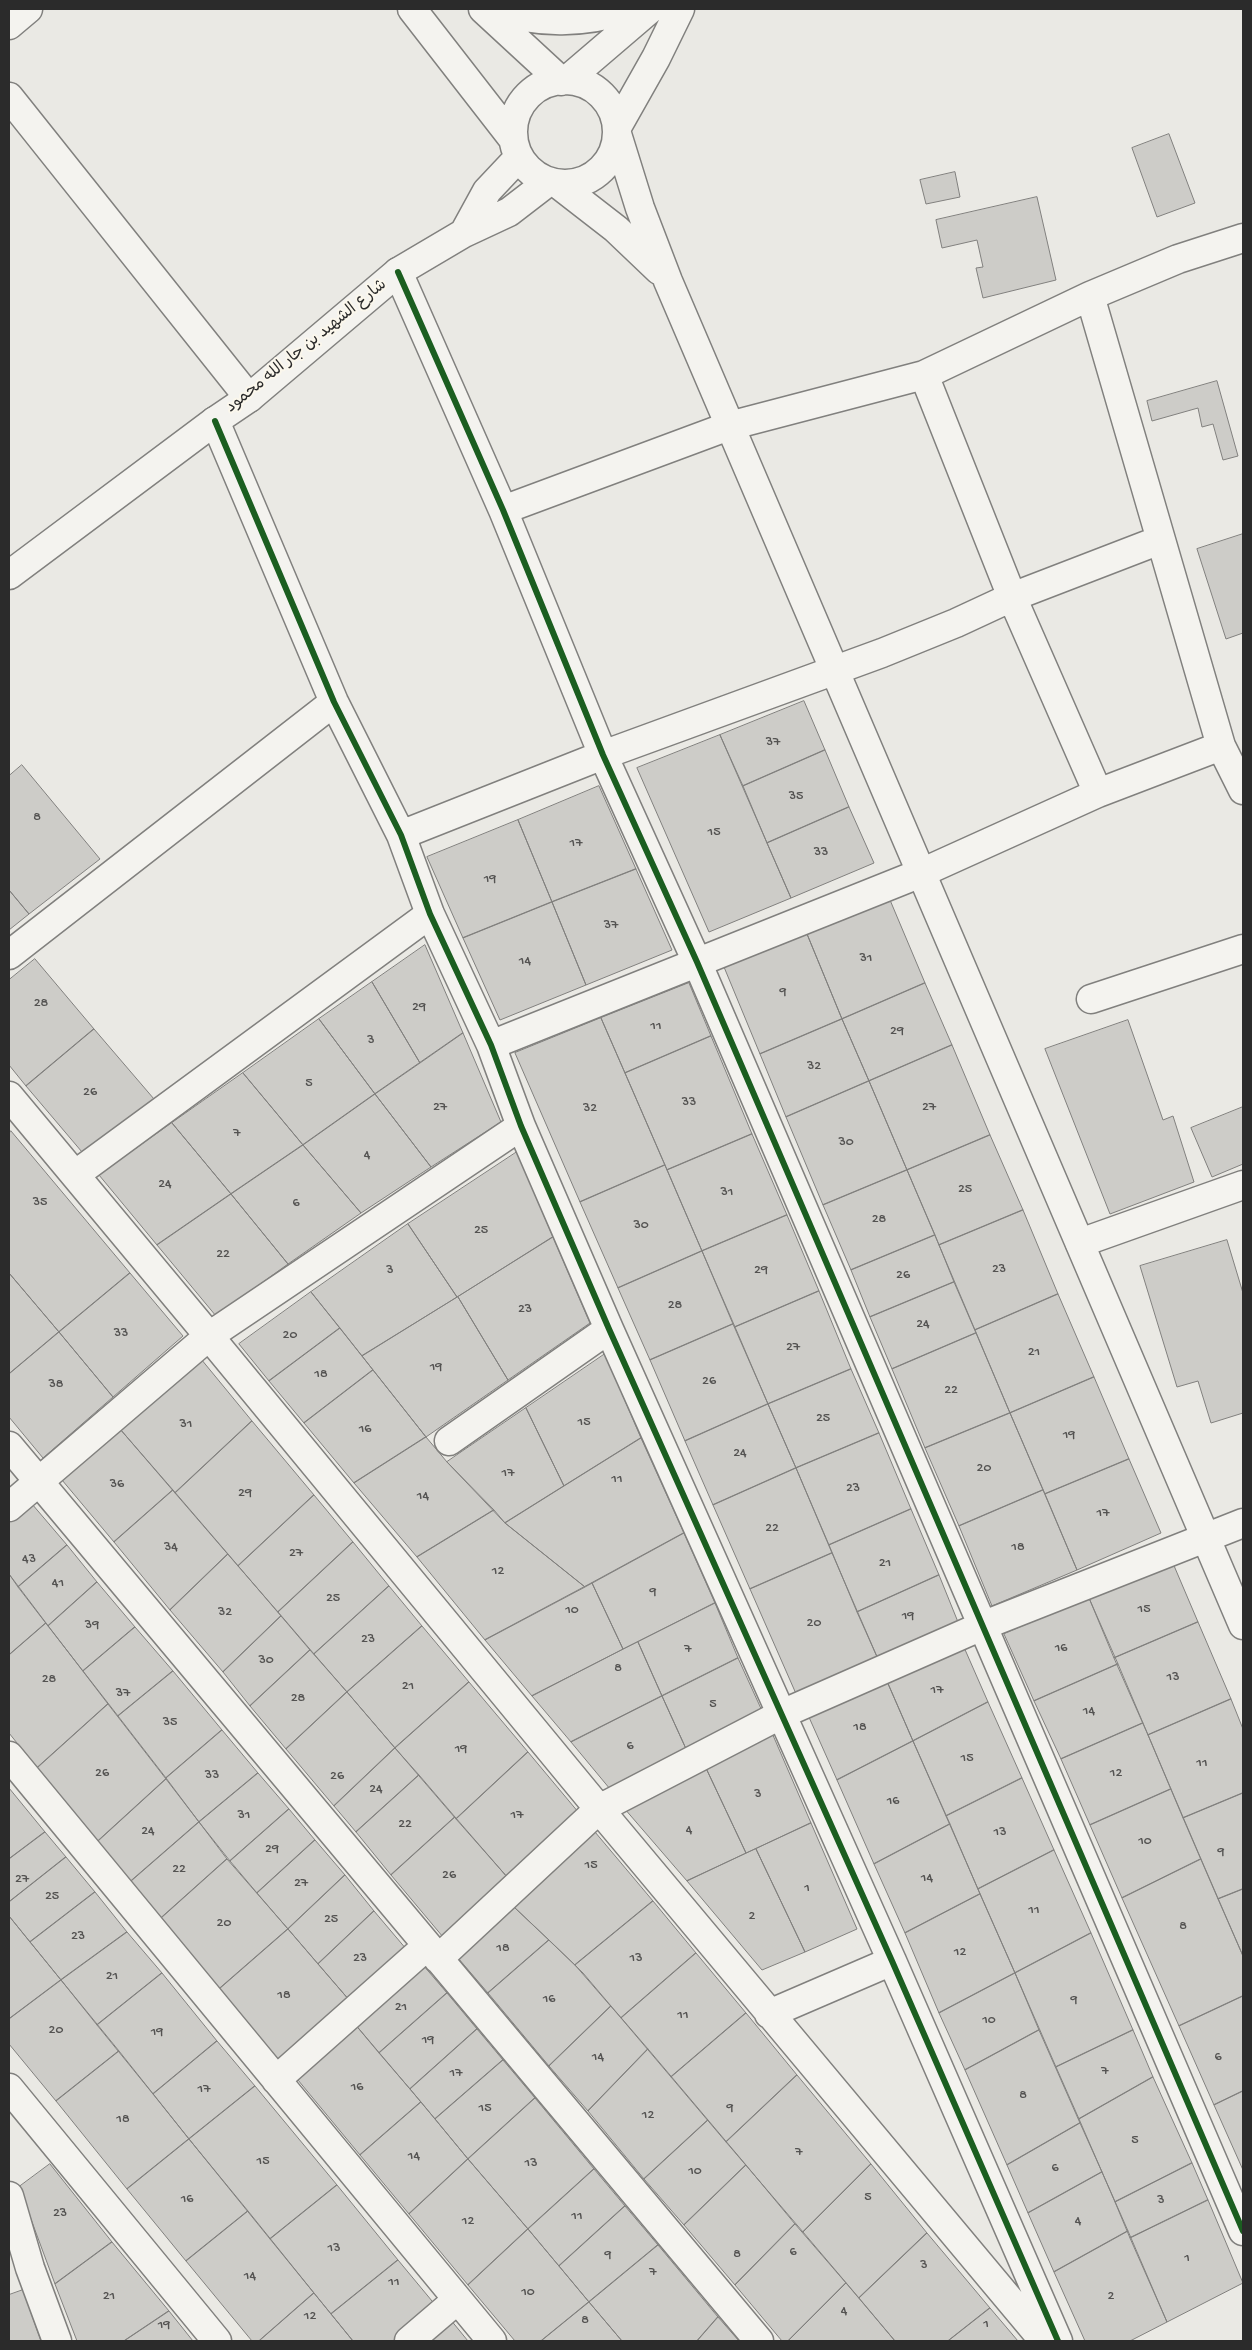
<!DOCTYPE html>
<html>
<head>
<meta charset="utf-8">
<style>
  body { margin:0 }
  #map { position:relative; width:1252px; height:2350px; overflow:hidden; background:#eae9e4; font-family:"Gochi Hand",sans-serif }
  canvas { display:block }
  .frame { position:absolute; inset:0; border:10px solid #2b2b2b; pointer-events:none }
</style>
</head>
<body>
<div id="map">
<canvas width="1252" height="2350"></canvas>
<div class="frame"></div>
</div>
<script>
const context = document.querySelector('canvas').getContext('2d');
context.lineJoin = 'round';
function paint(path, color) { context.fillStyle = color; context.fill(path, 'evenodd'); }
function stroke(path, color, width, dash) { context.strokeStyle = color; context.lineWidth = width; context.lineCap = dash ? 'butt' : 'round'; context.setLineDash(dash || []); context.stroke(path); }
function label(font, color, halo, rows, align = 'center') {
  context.font = font + ' "Gochi Hand","Playpen Sans Arabic",sans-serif'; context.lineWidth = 4; context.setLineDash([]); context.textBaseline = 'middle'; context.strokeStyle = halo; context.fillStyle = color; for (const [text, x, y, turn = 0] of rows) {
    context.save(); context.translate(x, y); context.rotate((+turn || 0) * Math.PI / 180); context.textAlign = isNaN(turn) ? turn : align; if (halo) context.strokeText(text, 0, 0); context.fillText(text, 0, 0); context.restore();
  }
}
const building = new Path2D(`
  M1169 134 1195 203 1157 217 1132 148Z
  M955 172 960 197 926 204 920 180Z
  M1037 197 1056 280 983 298 976 268 983 267 977 240 942 248 936 220Z
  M1217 381 1238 456 1223 460 1213 424 1202 427 1198 408 1152 421 1147 401Z
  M1243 534V633L1226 639 1197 549Z
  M804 701 825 750 743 786 720 735Z
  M720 735 791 898 709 932 637 768Z
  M825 750 849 807 767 843 743 786Z
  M22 765 100 859 29 914 9 890V776Z
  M599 786 636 869 552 902 518 820Z
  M849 807 874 863 791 898 767 843Z
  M518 820 552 902 463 938 427 857Z
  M636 869 672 950 586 985 552 902Z
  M9 890 29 914 9 930Z
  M890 900 925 983 842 1019 807 934Z
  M552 902 586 985 500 1020 463 938Z
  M807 934 842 1019 760 1054 724 967Z
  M425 945 463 1033 420 1063 372 982Z
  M35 959 94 1029 26 1086 9 1065V980Z
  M372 982 420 1063 375 1094 319 1019Z
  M689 983 711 1036 625 1073 601 1018Z
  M925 983 952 1045 869 1081 842 1019Z
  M601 1018 665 1165 580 1202 515 1053Z
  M319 1019 375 1094 303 1145 243 1073Z
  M842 1019 869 1081 786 1117 760 1054Z
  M1128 1020 1163 1120 1173 1116 1194 1182 1110 1214 1045 1049Z
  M94 1029 154 1099 82 1152 26 1086Z
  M463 1033 501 1122 431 1167 375 1094Z
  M711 1036 752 1134 667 1170 625 1073Z
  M952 1045 990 1135 907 1170 869 1081Z
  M243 1073 303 1145 231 1194 172 1123Z
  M869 1081 907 1170 823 1205 786 1117Z
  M375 1094 431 1167 361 1213 303 1145Z
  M1243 1107V1164L1212 1177 1191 1128Z
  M172 1123 231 1194 157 1245 99 1175Z
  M11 1131 130 1273 59 1332 9 1273V1134Z
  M752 1134 787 1215 702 1251 667 1170Z
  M990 1135 1023 1210 939 1245 907 1170Z
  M303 1145 361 1213 288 1264 231 1194Z
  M517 1152 553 1237 457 1297 408 1224Z
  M665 1165 702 1251 618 1288 580 1202Z
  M907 1170 935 1235 851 1270 823 1205Z
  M231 1194 288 1264 216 1316 157 1245Z
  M1023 1210 1058 1294 975 1330 939 1245Z
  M787 1215 819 1291 735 1327 702 1251Z
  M408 1224 457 1297 362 1356 311 1292Z
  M935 1235 954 1282 870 1317 851 1270Z
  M553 1237 590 1323 508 1380 458 1297Z
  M1227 1240 1243 1293V1413L1211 1423 1198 1381 1177 1387 1140 1266Z
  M702 1251 733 1324 650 1360 618 1288Z
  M9 1273 59 1332 9 1374Z
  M130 1273 183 1336 113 1397 59 1332Z
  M954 1282 976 1333 892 1369 870 1317Z
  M819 1291 851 1369 768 1404 735 1327Z
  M311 1292 340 1328 269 1381 239 1344Z
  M1058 1294 1094 1377 1010 1413 975 1330Z
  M458 1297 508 1380 426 1437 362 1356Z
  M733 1324 768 1404 685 1441 650 1360Z
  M340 1328 373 1370 304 1423 269 1381Z
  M59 1332 113 1397 43 1458 9 1417V1374Z
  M976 1333 1010 1413 925 1448 892 1369Z
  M605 1354 641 1438 564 1486 526 1408Z
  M201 1359 252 1421 175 1493 120 1429Z
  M851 1369 879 1433 796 1468 768 1404Z
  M373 1370 426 1437 354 1483 304 1423Z
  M1094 1377 1129 1459 1045 1494 1010 1413Z
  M768 1404 796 1468 713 1505 685 1441Z
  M526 1408 564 1486 505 1523 447 1462Z
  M1010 1413 1043 1490 959 1526 925 1448Z
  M252 1421 314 1495 238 1566 175 1493Z
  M120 1429 173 1490 114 1542 62 1480Z
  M879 1433 911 1509 829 1545 796 1468Z
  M426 1437 447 1462 494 1510 417 1557 354 1483Z
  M641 1438 684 1533 585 1587 505 1523Z
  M1129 1459 1161 1533 1077 1570 1045 1494Z
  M796 1468 832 1553 750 1589 713 1505Z
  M173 1490 228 1554 170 1610 114 1542Z
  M1043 1490 1077 1570 992 1606 959 1526Z
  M314 1495 353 1542 278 1612 238 1566Z
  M32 1504 67 1545 18 1587 9 1574V1523Z
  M911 1509 939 1575 857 1612 829 1545Z
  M494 1510 505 1523 585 1587 485 1640 417 1557Z
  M684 1533 715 1603 623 1649 592 1583Z
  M353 1542 389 1586 314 1654 278 1612Z
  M67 1545 97 1582 48 1626 18 1587Z
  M832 1553 878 1659 797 1696 750 1589Z
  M228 1554 281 1616 223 1672 170 1610Z
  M1172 1561 1198 1622 1114 1658 1089 1598Z
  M9 1574 46 1623 9 1655Z
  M939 1575 958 1622 878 1659 857 1612Z
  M97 1582 135 1627 83 1671 48 1626Z
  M592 1583 623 1649 532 1696 485 1640Z
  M389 1586 422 1626 347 1692 314 1654Z
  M1089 1598 1118 1664 1034 1701 1004 1634Z
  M715 1603 738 1658 662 1696 638 1642Z
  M281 1616 310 1650 250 1706 223 1672Z
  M1198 1622 1231 1699 1148 1735 1114 1658Z
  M46 1623 108 1704 37 1768 9 1733V1655Z
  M422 1626 469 1682 395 1748 347 1692Z
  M135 1627 173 1671 118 1716 83 1671Z
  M638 1642 662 1696 571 1742 532 1696Z
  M963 1645 988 1702 913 1741 886 1679Z
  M310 1650 347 1692 286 1749 250 1706Z
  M738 1658 763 1713 687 1751 662 1696Z
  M1118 1664 1143 1723 1061 1759 1034 1701Z
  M173 1671 222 1730 166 1778 118 1716Z
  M886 1679 913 1741 837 1780 808 1715Z
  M469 1682 528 1752 456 1819 395 1748Z
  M347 1692 395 1748 334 1806 286 1749Z
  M662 1696 687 1751 610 1789 571 1742Z
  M1231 1699 1243 1729V1793L1183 1818 1148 1735Z
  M988 1702 1022 1778 946 1816 913 1741Z
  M108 1704 166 1779 97 1842 37 1768Z
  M1143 1723 1171 1789 1090 1825 1061 1759Z
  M222 1730 258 1773 199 1822 166 1778Z
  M772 1733 811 1823 746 1853 705 1766Z
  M913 1741 950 1824 874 1864 837 1780Z
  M395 1748 419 1775 356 1832 334 1806Z
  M528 1752 579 1813 508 1878 456 1819Z
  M705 1766 746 1853 687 1881 624 1808Z
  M258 1773 289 1809 230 1861 199 1822Z
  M419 1775 455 1817 391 1875 356 1832Z
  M1022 1778 1054 1850 978 1889 946 1816Z
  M166 1779 199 1822 130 1882 97 1842Z
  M9 1788 45 1832 9 1859Z
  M1171 1789 1201 1859 1122 1898 1090 1825Z
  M1243 1793V1889L1218 1899 1183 1818Z
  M289 1809 315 1840 257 1893 230 1861Z
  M455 1817 508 1878 443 1937 391 1875Z
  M199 1822 227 1859 160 1919 130 1882Z
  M811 1823 857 1929 805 1952 756 1849Z
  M950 1824 980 1894 905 1933 874 1864Z
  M45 1832 66 1857 9 1902V1859Z
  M595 1832 653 1901 575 1965 514 1907Z
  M315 1840 345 1875 288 1929 257 1893Z
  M756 1849 805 1952 762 1970 687 1881Z
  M1054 1850 1091 1933 1015 1973 978 1889Z
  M66 1857 95 1892 30 1942 9 1916V1902Z
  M227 1859 288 1929 218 1990 160 1919Z
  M1201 1859 1243 1956V1996L1179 2026 1122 1898Z
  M345 1875 374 1911 318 1964 288 1929Z
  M1243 1889V1956L1218 1899Z
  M95 1892 127 1932 61 1980 30 1942Z
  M980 1894 1015 1973 939 2013 905 1933Z
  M653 1901 696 1953 621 2018 575 1965Z
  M514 1907 549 1940 488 1993 458 1958Z
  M374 1911 407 1950 350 2001 318 1964Z
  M9 1916 61 1980 9 2019Z
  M288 1929 350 2001 279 2065 218 1990Z
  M127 1932 162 1973 97 2025 61 1980Z
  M1091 1933 1133 2030 1056 2067 1015 1973Z
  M549 1940 583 1973 611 2006 549 2066 488 1993Z
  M696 1953 746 2013 671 2077 621 2018Z
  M423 1965 447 1993 379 2053 354 2023Z
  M162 1973 217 2041 153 2094 97 2025Z
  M1015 1973 1039 2030 965 2070 939 2013Z
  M61 1980 119 2051 56 2101 9 2044V2019Z
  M447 1993 477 2029 410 2089 379 2053Z
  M1243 1996V2091L1214 2105 1179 2026Z
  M611 2006 648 2049 588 2111 549 2066Z
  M746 2013 797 2075 726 2142 671 2077Z
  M354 2023 421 2102 360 2155 293 2074Z
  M477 2029 503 2060 435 2119 410 2089Z
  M1039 2030 1080 2123 1007 2165 965 2070Z
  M1133 2030 1153 2077 1079 2119 1056 2067Z
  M217 2041 255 2086 189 2139 153 2094Z
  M648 2049 708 2120 644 2179 588 2111Z
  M119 2051 189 2139 127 2189 56 2101Z
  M503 2060 535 2098 468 2159 435 2119Z
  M797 2075 871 2164 803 2232 726 2142Z
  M1153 2077 1192 2163 1115 2202 1079 2119Z
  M255 2086 337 2185 270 2239 189 2139Z
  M1243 2091V2170L1214 2105Z
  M535 2098 594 2169 528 2229 468 2159Z
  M421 2102 468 2159 409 2214 360 2155Z
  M708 2120 746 2165 684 2225 644 2179Z
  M1080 2123 1102 2172 1028 2213 1007 2165Z
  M189 2139 248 2211 186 2261 127 2189Z
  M468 2159 528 2229 468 2285 409 2214Z
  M1192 2163 1208 2200 1130 2238 1115 2202Z
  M50 2164 112 2242 55 2284 19 2187Z
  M871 2164 927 2233 859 2298 803 2232Z
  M746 2165 795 2224 735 2285 684 2225Z
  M594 2169 625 2206 559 2266 528 2229Z
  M1102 2172 1128 2231 1054 2272 1028 2213Z
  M337 2185 398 2260 331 2314 270 2239Z
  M1208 2200 1243 2283 1167 2322 1130 2238Z
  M625 2206 658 2245 589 2302 559 2266Z
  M248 2211 314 2293 259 2341H252L186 2261Z
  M795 2224 846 2283 788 2341H782L735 2285Z
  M528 2229 589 2302 541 2341H515L468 2285Z
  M1128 2231 1167 2322 1130 2341H1085L1054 2272Z
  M927 2233 990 2308 948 2341H895L859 2298Z
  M112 2242 169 2311 124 2341H77L55 2284Z
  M658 2245 718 2317 697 2341H622L589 2302Z
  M398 2260 437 2307 396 2341H353L331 2314Z
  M846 2283 895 2341H788Z
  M23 2290 41 2341H9V2295Z
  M314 2293 353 2341H259Z
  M589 2302 622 2341H541Z
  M990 2308 1018 2341H948Z
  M169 2311 193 2341H124Z
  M718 2317 739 2341H697Z
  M450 2319 468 2341H424Z`);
paint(building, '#cdccc8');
stroke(building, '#81807e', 1);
const minor = new Path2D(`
  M9 25 28 9
  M9 97 249 398
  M398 272 503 510 603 755 697 962 1243 2231
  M1090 296 1221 746 1243 790
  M924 375 1012 597 1098 793
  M215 421 334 702 401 835 430 914 491 1045 521 1126 609 1329 892 1961 1058 2341
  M503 510 729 426 924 375 1090 296 1178 259 1243 238
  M401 835 603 755 882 653 956 623 1012 597 1160 540
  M9 955 334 702
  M1091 999 1243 949
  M491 1045 921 873 1098 793 1221 746
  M9 1096 209 1336 599 1809 1044 2341
  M76 1174 430 914
  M1080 1243 1243 1185
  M449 1441 609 1329
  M9 1446 759 2341
  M9 1507 209 1336 521 1126
  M9 1756 492 2341
  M438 1959 599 1809 782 1714 982 1626 1243 1523
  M769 2014 892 1961
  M276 2080 427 1946
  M9 2088 217 2341
  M9 2196 30 2268 57 2341
  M409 2341 457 2300`);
const tertiary = new Path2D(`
  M412 9 513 139
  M483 9 561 81
  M496 9C538 25 586 23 628 9
  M567 80 650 9
  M513 132a52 52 0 1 1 104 0a52 52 0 1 1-104 0Z
  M617 127 656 58 680 9
  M617 134 640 208 668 281 1243 1625
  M558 184 616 229 659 270
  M464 233 487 191 519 157
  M9 575 215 421 249 398 398 272 464 233 509 212 548 182`);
stroke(minor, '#81807e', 31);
stroke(tertiary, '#81807e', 31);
stroke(minor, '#f4f3ef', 28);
stroke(tertiary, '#f4f3ef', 28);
stroke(new Path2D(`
  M398 272 503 510 603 755 697 962 1243 2231
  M215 421 334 702 401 835 430 914 491 1045 521 1126 609 1329 892 1961 1058 2341`), '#1b5e20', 6);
label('14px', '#545352', null, [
  ["37",773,743],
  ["35",796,797],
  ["8",37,818],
  ["15",714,833],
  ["17",576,844],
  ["33",821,853],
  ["19",490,880],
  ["37",611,926],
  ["31",866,959],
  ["14",525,962],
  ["9",783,993],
  ["28",41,1004],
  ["29",419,1008],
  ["11",656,1027],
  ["29",897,1032],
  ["3",371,1041],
  ["32",814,1067],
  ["5",309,1084],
  ["26",90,1093],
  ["33",689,1103],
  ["27",440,1108],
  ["27",929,1108],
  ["32",590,1109],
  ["7",237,1134],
  ["30",846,1143],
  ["4",367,1156],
  ["24",165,1185],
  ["25",965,1190],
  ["31",727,1193],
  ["35",40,1203],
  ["6",296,1204],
  ["28",879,1220],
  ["30",641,1226],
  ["25",481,1231],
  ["22",223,1255],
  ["23",999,1270],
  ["3",390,1271],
  ["29",761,1271],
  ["26",903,1276],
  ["28",675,1306],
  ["23",525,1310],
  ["24",923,1325],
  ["33",121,1334],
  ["20",290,1336],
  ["27",793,1348],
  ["21",1034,1353],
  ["19",436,1368],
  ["18",321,1375],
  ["26",709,1382],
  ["38",56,1385],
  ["22",951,1391],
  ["25",823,1419],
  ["15",584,1423],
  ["31",186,1425],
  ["16",365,1430],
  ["19",1069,1436],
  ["24",740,1454],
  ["20",984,1469],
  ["17",508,1474],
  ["11",617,1480],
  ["36",117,1485],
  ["23",853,1489],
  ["29",245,1494],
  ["14",423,1497],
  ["17",1103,1514],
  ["22",772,1529],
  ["34",171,1548],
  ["18",1018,1548],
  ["27",296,1554],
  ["43",29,1560],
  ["21",885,1564],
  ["12",498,1572],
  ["41",58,1584],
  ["9",653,1593],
  ["25",333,1599],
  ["15",1144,1610],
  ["10",572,1611],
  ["32",225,1613],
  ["19",908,1617],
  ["20",814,1624],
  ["39",92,1626],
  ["23",368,1640],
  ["16",1061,1649],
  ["7",688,1650],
  ["30",266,1661],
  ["8",618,1669],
  ["13",1173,1678],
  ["28",49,1680],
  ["21",408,1687],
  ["17",937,1691],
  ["37",123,1694],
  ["28",298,1699],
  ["5",713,1705],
  ["14",1089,1712],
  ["35",170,1723],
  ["18",860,1728],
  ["6",630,1747],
  ["19",461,1750],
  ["15",967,1759],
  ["11",1202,1764],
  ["26",102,1774],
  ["12",1116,1774],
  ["33",212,1776],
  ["26",337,1777],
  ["24",376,1790],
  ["3",758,1795],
  ["16",893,1802],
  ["31",244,1816],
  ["17",517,1816],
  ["22",405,1825],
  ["4",689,1831],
  ["24",148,1832],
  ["13",1000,1833],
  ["10",1145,1842],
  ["29",272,1850],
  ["9",1221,1853],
  ["15",591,1866],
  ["22",179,1870],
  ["26",449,1876],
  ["14",927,1879],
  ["27",22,1880],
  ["27",301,1884],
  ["1",807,1889],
  ["25",52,1897],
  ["11",1034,1911],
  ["2",752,1917],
  ["25",331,1920],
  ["20",224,1924],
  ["8",1183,1927],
  ["23",78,1937],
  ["18",503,1949],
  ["12",960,1953],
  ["23",360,1959],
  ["13",636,1959],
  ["21",112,1977],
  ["18",284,1996],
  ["16",549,2000],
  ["9",1074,2001],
  ["21",401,2008],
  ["11",683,2016],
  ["10",989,2021],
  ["20",56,2031],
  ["19",157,2033],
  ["19",428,2041],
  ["14",598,2058],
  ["6",1218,2058],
  ["7",1105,2072],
  ["17",456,2074],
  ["16",357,2088],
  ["17",204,2090],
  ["8",1023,2096],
  ["15",485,2109],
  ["9",730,2109],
  ["12",648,2116],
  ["18",123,2120],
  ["5",1135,2141],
  ["7",799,2153],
  ["14",414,2157],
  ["15",263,2162],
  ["13",531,2164],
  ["6",1055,2169],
  ["10",695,2172],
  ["5",868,2198],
  ["16",187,2200],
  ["3",1161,2201],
  ["23",60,2214],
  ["11",577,2217],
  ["12",468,2222],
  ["4",1078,2222],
  ["13",334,2249],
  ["6",793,2253],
  ["8",737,2255],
  ["9",608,2256],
  ["1",1187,2259],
  ["3",924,2266],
  ["7",653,2273],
  ["14",250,2277],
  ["11",394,2283],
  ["10",528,2293],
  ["21",109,2297],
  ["2",1111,2297],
  ["4",844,2312],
  ["12",310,2317],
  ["8",585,2321],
  ["1",986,2325],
  ["19",164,2326]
]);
label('16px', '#2b2b2b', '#fbf7ec', [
  ["شارع الشهيد بن جار الله محمود",307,347,-39]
]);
</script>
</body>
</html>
